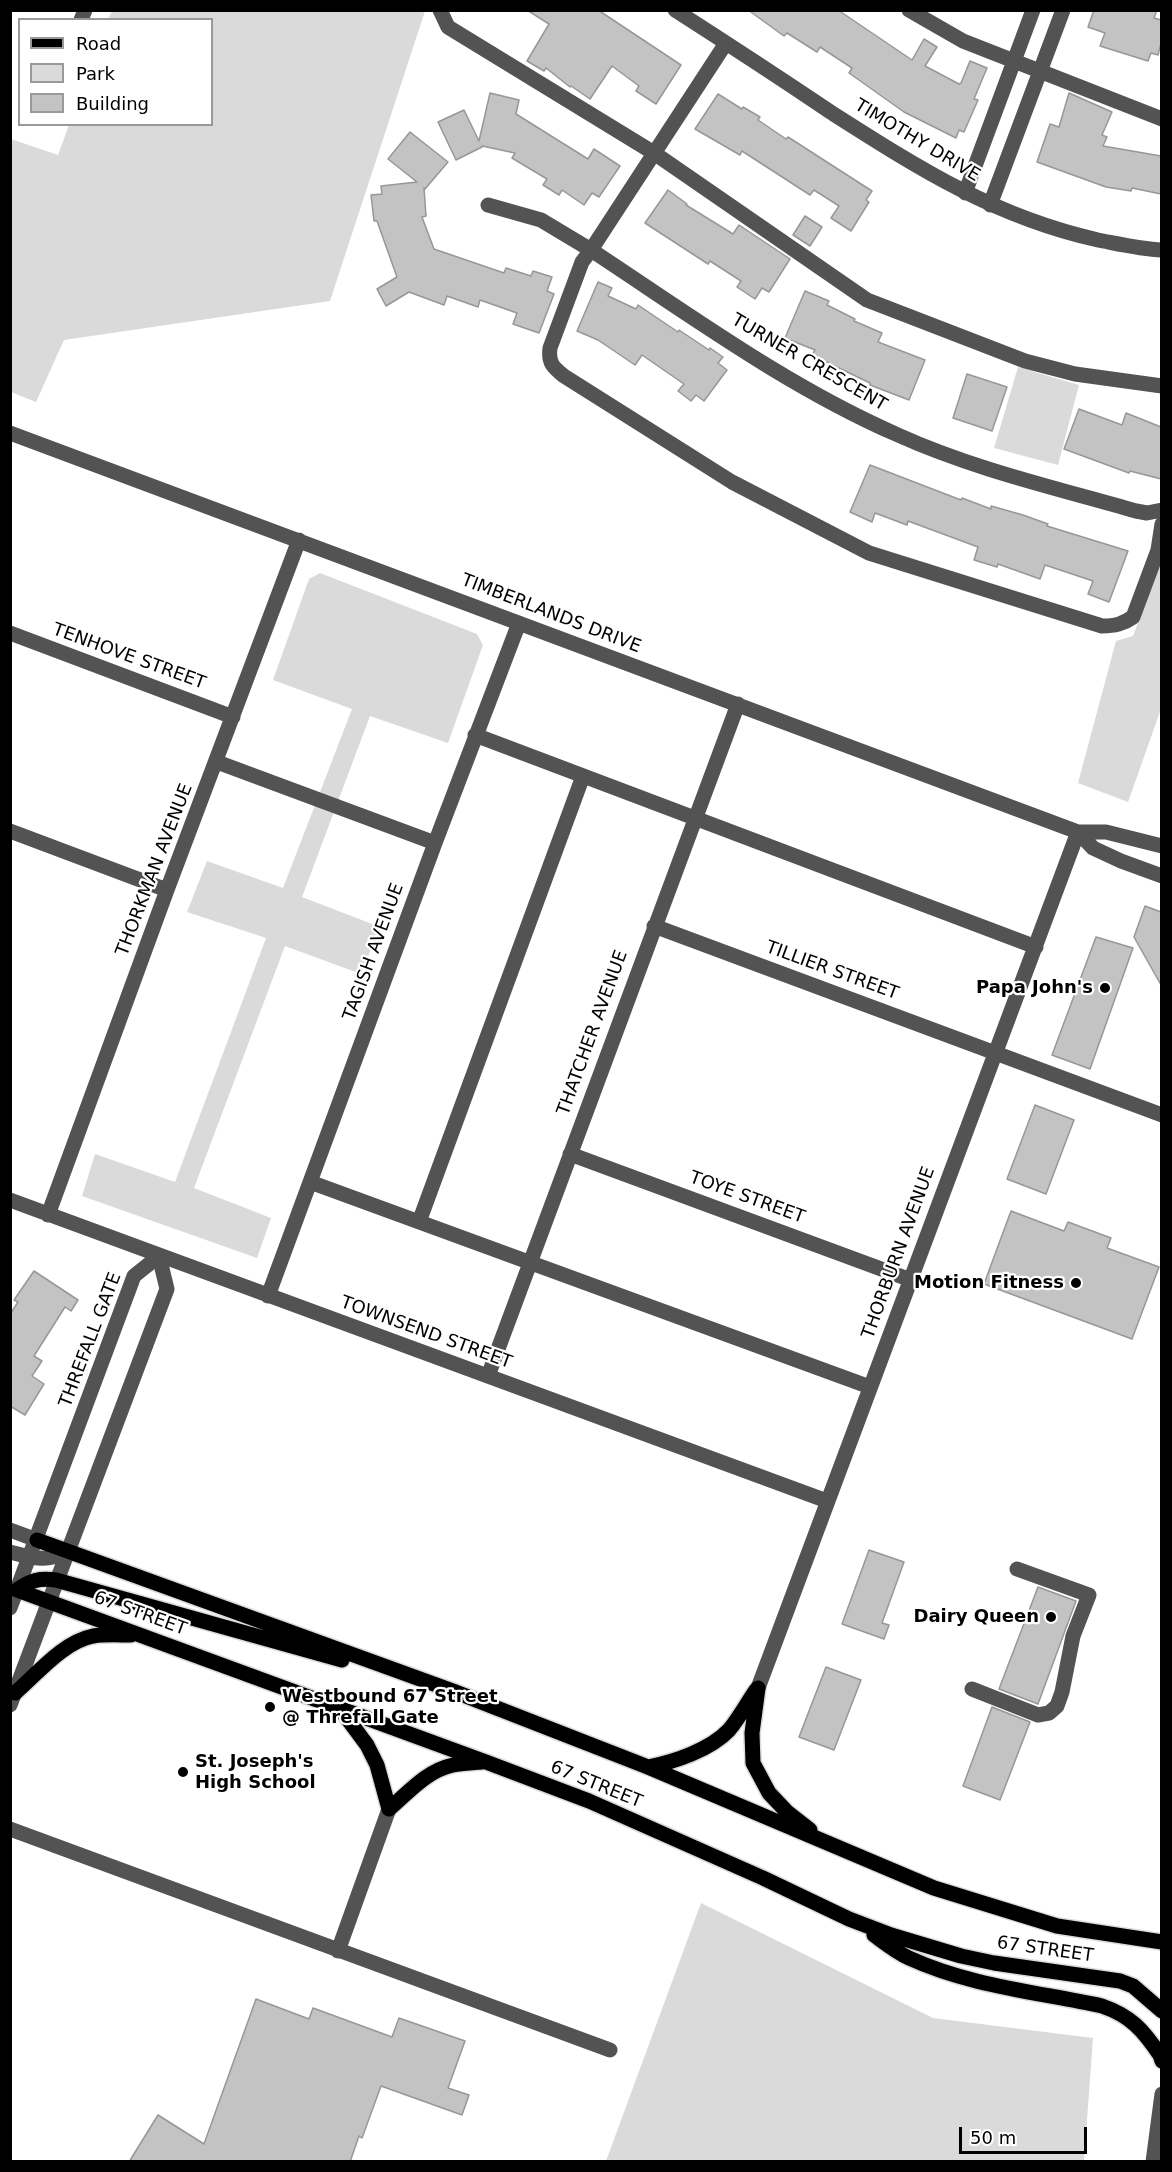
<!DOCTYPE html>
<html>
<head>
<meta charset="utf-8">
<style>
  body { margin:0 }
  #map { position:relative; width:1172px; height:2172px; overflow:hidden; background:#fff; font-family:"DejaVu Sans",sans-serif }
  canvas { display:block }
  .frame { position:absolute; inset:0; border:12px solid #000; pointer-events:none }
  .legend { position:absolute; left:18px; top:18px; width:195px; height:108px; box-sizing:border-box; background:#fff; border:2px solid #999; margin:0; padding:8px 10px; list-style:none; font-size:18px; color:#000 }
  .legend li { display:flex; align-items:center; gap:12px; height:30px }
  .legend b { width:30px; border:2px solid #999 }
  .scale { position:absolute; left:959px; top:2127px; width:128px; height:27px; box-sizing:border-box; border:3px solid #000; border-top:0; padding-left:8px; font-size:18px; line-height:21px; white-space:nowrap; color:#000; -webkit-text-stroke:4px #fff; paint-order:stroke }
</style>
</head>
<body>
<div id="map">
<canvas width="1172" height="2172"></canvas>
<div class="frame"></div>
<ul class="legend">
<li><b style="height:8px;background:#000"></b>Road</li>
<li><b style="height:16px;background:#dadada"></b>Park</li>
<li><b style="height:16px;background:#c3c3c3"></b>Building</li>
</ul>
<div class="scale">50 m</div>
</div>
<script>
const context = document.querySelector('canvas').getContext('2d');
context.lineJoin = 'round';
function paint(path, color) { context.fillStyle = color; context.fill(path, 'evenodd'); }
function stroke(path, color, width, dash) { context.strokeStyle = color; context.lineWidth = width; context.lineCap = dash ? 'butt' : 'round'; context.setLineDash(dash || []); context.stroke(path); }
function label(font, color, halo, rows, align = 'center') {
  context.font = font + ' "DejaVu Sans",sans-serif'; context.lineWidth = 4.5; context.setLineDash([]); context.textBaseline = 'middle'; context.strokeStyle = halo; context.fillStyle = color; for (const [text, x, y, turn = 0] of rows) {
    context.save(); context.translate(x, y); context.rotate((+turn || 0) * Math.PI / 180); context.textAlign = isNaN(turn) ? turn : align; if (halo) context.strokeText(text, 0, 0); context.fillText(text, 0, 0); context.restore();
  }
}
paint(new Path2D(`
  M112 11H425L330 301 64 340 36 402 11 392V139L58 155 69 125 212 124V20L108 19Z
  M1018 367 1079 385 1058 465 994 448Z
  M1161 561V709L1128 802 1078 783 1116 641 1133 636Z
  M320 573 477 634 483 645 448 743 370 716 302 897 380 927 361 974 285 946 194 1188 271 1218 257 1258 82 1196 95 1154 175 1182 266 938 187 912 207 861 283 888 352 709 273 680 309 579Z
  M701 1903 933 2018 1093 2038 1084 2161H606Z`), '#dadada');
const building = new Path2D(`
  M527 10H598L681 65 656 104 636 91 639 86 612 66 590 99 571 86 570 87 546 68 544 71 527 61 549 24Z
  M748 10H838L912 60 924 39 937 47 925 66 959 84 961 83 970 61 987 68 974 99 978 100 964 132 959 130 956 138 904 112 849 73 852 68 820 47 817 52 787 33 784 36Z
  M1094 10H1157L1154 18 1161 20V43L1158 55 1151 53 1148 61 1100 46 1105 33 1088 27Z
  M490 93 519 100 516 114 588 159 594 149 620 166 599 197 592 193 584 205 562 190 559 195 543 185 547 179 512 158 515 153 482 146V147L456 160 438 122 464 110 479 141Z
  M1069 93 1112 112 1102 135 1107 137 1103 146 1161 156V194L1132 188 1131 191 1106 187 1037 162 1050 124 1059 127Z
  M718 94 742 109 743 107 760 117 758 120 786 139 788 137 872 191 866 200 869 202 851 231 831 218 839 206 814 190 810 195 742 151 740 155 695 129Z
  M410 132 448 162 425 189 424 188 426 216 422 217 434 249 504 273 506 268 531 276 533 271 552 277 547 291 554 294 539 333 513 324 517 313 480 300 478 307 447 296 444 305 409 292 386 306 377 289 397 277 377 221H374L371 195 382 194 381 186 417 182 388 159Z
  M668 190 687 204 686 205 733 234 739 225 790 259 769 292 762 288 755 299 737 287 741 281 710 261 708 264 645 223Z
  M805 216 822 227 810 246 793 235Z
  M598 282 612 288 608 296 636 309 638 305 678 332 679 330 709 350 710 348 723 357 718 363 727 370 704 401 696 395 691 401 678 391 684 384 642 355 635 365 598 340 577 331Z
  M805 291 829 301 827 305 855 319 854 321 882 333 878 342 925 360 909 400 870 385V383L812 355 815 350 785 338Z
  M967 374 1007 387 992 431 953 418Z
  M1079 409 1122 425 1126 413 1161 427V479L1130 471 1129 473 1064 449Z
  M870 465 961 500 962 498 991 509V506L1023 515 1048 524 1047 526 1128 551 1109 602 1088 594 1093 581 1045 565 1040 579 998 564 997 567 974 560 978 547 908 521 907 525 875 513 872 522 850 512Z
  M1145 906 1161 912V985L1134 937Z
  M1096 937 1133 948 1090 1069 1052 1055Z
  M1035 1105 1074 1120 1046 1194 1007 1179Z
  M1011 1211 1064 1231 1068 1222 1111 1238 1107 1248 1159 1267 1132 1339 984 1284Z
  M34 1271 78 1300 71 1311 65 1307 34 1356 42 1361 32 1376 44 1384 25 1415 10 1406V1314L18 1302 14 1300Z
  M869 1550 904 1562 882 1623 889 1625 884 1639 842 1624Z
  M1038 1587 1076 1601 1038 1704 999 1689Z
  M826 1667 861 1680 834 1750 799 1737Z
  M992 1707 1030 1722 1000 1800 963 1786Z
  M256 1999 309 2019 313 2008 392 2037 399 2018 465 2041 448 2088 469 2095 462 2115 381 2086 362 2138 359 2136 350 2162H129L158 2115 204 2144Z`);
paint(building, '#c3c3c3');
stroke(building, '#979797', 1.5);
const major = new Path2D(`
  M37 1540 453 1691 648 1767 934 1888 1057 1926 1162 1942
  M17 1590 486 1762 589 1801 763 1878 849 1919 891 1935 961 1956 994 1963 1120 1981 1133 1986 1162 2011
  M17 1590C30 1580 40 1578 56 1580L342 1660
  M758 1688 752 1733 753 1763 769 1793 787 1812 810 1830
  M15 1693C38 1673 63 1642 93 1636 105 1634 119 1635 131 1635
  M341 1710 367 1745 377 1765 389 1809C409 1792 426 1771 453 1765 462 1763 472 1763 482 1762
  M648 1767C674 1762 710 1750 729 1730 739 1718 747 1703 756 1690
  M874 1935C885 1943 896 1952 909 1958 970 1986 1037 1992 1102 2006 1131 2016 1143 2030 1160 2055L1162 2061`);
stroke(major, '#dbdbdb', 18);
stroke(new Path2D(`
  M440 10 448 27 654 153 867 300 1025 361 1075 374 1162 386
  M675 10C728 44 780 78 832 113 920 169 995 217 1098 240 1119 244 1140 249 1162 250
  M909 10 963 41 1162 119
  M81 20 85 10
  M726 43 591 250C690 315 788 387 898 435 973 469 1056 488 1136 511L1147 513 1162 510
  M965 193 1033 10
  M488 205 541 220 591 250 582 262 550 348C548 363 553 367 564 376L732 482 869 553 1102 626C1115 626 1123 624 1133 617L1158 550 1162 524
  M990 205 1063 10
  M10 433 1078 832H1106L1162 846
  M10 633 233 717
  M475 735 1036 947
  M217 762 435 843
  M10 831 167 890
  M1078 832 1093 848 1121 861 1162 876
  M654 926 1162 1115
  M570 1154 911 1280
  M310 1182 870 1387
  M10 1200 827 1501
  M48 1215 167 890 299 540
  M419 1222 583 776
  M268 1296 435 843 519 623
  M488 1376 738 704
  M10 1530 37 1540
  M10 1552C34 1558 46 1563 68 1551
  M10 1608 134 1276 159 1256
  M758 1688 1078 832
  M972 1689 1038 1715 1049 1713 1057 1706 1062 1692 1073 1636 1089 1595 1017 1569
  M10 1705 167 1289 159 1256
  M10 1829 610 2050
  M338 1951 389 1809
  M1153 2162 1162 2094`), '#535353', 15);
stroke(major, '#000', 15);
for (const [x, y, r, color] of [
  [1105,988,6,"#000"],
  [1076,1283,6,"#000"],
  [1051,1617,6,"#000"],
  [270,1707,6,"#000"],
  [183,1772,6,"#000"]
]) { const dot = new Path2D(); dot.arc(x, y, r, 0, 2 * Math.PI); context.fillStyle = color; context.fill(dot); stroke(dot, '#fff', 2); }
label('18px', '#000', '#fff', [
  ["TIMOTHY DRIVE",917,141,31],
  ["TURNER CRESCENT",809,363,30],
  ["TIMBERLANDS DRIVE",551,614,21],
  ["TENHOVE STREET",129,657,20],
  ["THORKMAN AVENUE",155,870,-69],
  ["TAGISH AVENUE",374,952,-70],
  ["TILLIER STREET",832,971,20],
  ["THATCHER AVENUE",593,1033,-70],
  ["TOYE STREET",747,1198,20],
  ["THORBURN AVENUE",899,1253,-70],
  ["TOWNSEND STREET",426,1333,20],
  ["THREFALL GATE",91,1340,-69],
  ["67 STREET",140,1614,20],
  ["67 STREET",596,1785,22],
  ["67 STREET",1045,1950,8]
]);
label('bold 18px', '#000', '#fff', [
  ["Papa John's",1093,988],
  ["Motion Fitness",1064,1283],
  ["Dairy Queen",1039,1617],
  ["Westbound 67 Street",282,1697,"left"],
  ["@ Threfall Gate",282,1718,"left"],
  ["St. Joseph's",195,1762,"left"],
  ["High School",195,1783,"left"]
], 'right');
</script>
</body>
</html>
